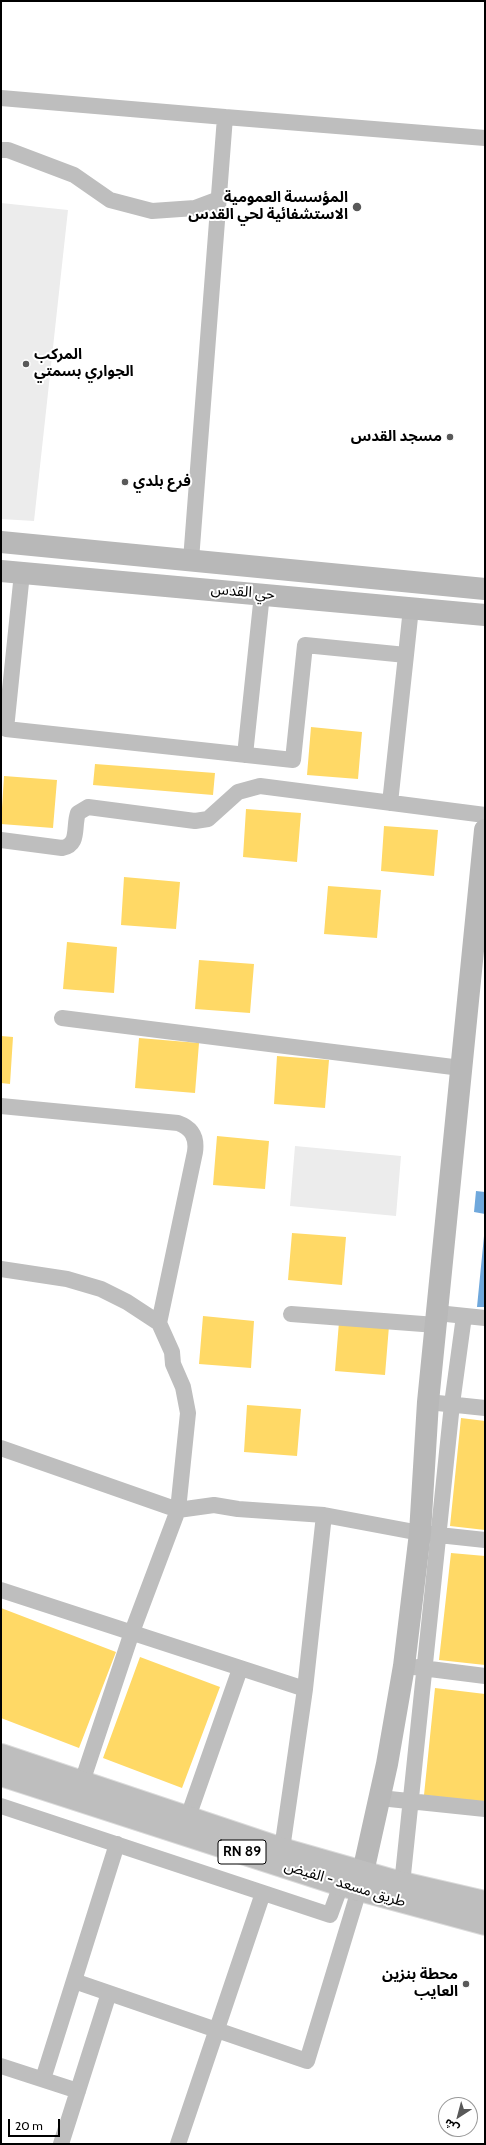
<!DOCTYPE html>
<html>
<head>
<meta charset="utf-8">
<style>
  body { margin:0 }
  #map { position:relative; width:486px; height:2145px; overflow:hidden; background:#fff; font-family:Cabin,"Noto Sans Arabic",sans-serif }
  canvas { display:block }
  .frame { position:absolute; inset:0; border:2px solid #000; pointer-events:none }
  .north { position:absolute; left:438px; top:2097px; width:40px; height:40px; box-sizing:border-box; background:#fff; border:1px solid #999; border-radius:50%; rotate:216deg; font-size:11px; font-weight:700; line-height:16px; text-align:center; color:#000 }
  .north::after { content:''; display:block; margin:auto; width:14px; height:18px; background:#595959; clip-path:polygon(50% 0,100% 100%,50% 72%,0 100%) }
  .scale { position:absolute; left:8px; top:2119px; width:52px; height:18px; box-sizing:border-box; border:2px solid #000; border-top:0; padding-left:5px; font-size:12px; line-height:14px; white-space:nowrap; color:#000; -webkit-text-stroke:3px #fff; paint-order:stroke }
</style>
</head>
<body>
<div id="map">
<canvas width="486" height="2145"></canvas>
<div class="frame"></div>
<div class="north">ش</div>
<div class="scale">20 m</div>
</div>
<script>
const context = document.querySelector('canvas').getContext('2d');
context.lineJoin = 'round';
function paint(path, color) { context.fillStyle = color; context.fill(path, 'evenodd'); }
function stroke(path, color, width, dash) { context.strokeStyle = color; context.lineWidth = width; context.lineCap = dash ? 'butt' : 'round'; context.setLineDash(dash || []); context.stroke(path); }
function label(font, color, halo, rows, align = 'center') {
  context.font = font + ' Cabin,"Noto Sans Arabic",sans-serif'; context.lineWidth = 4; context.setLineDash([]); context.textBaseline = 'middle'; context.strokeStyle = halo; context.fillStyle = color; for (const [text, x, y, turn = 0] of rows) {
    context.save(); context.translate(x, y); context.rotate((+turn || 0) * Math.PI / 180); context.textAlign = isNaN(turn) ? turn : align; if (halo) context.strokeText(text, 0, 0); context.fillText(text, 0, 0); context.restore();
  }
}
paint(new Path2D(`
  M1 203 68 210 34 521 1 519Z
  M295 1146 401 1156 396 1216 290 1206Z`), '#ececec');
paint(new Path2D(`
  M311 727 362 732 358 779 307 775Z
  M95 764 215 773 213 795 93 785Z
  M4 776 57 780 53 828 1 824Z
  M246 809 301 813 297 862 243 857Z
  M384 826 438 830 434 876 381 871Z
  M124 877 180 882 176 929 121 925Z
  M328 886 381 890 377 938 324 934Z
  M67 942 117 947 114 993 63 989Z
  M199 960 254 964 250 1013 195 1009Z
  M1 1036 13 1037 10 1084 1 1083Z
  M139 1038 199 1043 195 1093 135 1088Z
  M277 1056 329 1060 325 1108 274 1104Z
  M217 1136 269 1141 265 1189 213 1185Z
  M292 1233 346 1237 342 1285 288 1280Z
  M203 1316 254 1321 251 1368 199 1364Z
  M339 1322 389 1326 385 1375 335 1371Z
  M247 1405 301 1409 297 1456 244 1452Z
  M461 1418 485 1421V1530L450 1526Z
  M451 1553 485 1556V1665L439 1660Z
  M1 1608 116 1652 79 1748 1 1718Z
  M140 1657 220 1687 182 1788 103 1758Z
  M435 1688 485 1694V1802L424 1795Z`), '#ffd966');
paint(new Path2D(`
  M476 1191 485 1192V1214L474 1212Z
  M484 1236H485V1307H477Z`), '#6fa8dc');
const primary = new Path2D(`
  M1 1755 282 1849 398 1882 485 1902
  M1 1775 341 1885 485 1924`);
stroke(primary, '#dbdbdb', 24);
stroke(new Path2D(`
  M1 98 225 117
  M1 150H8L74 175 110 200 152 211 195 208 219 199
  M191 560 225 117 485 138
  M22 573 6 729 293 760 305 645 406 655 411 608
  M245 755 262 594
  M390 803 406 655
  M1 840 62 848C80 845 73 827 78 813L88 807 195 821 208 819 238 792 260 786 485 815
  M62 1018 461 1068
  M1 1106 178 1123C192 1128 197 1138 195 1152L159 1323
  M1 1269 67 1279 101 1289 127 1302 159 1323 172 1352 173 1364 183 1387 188 1413 178 1510 132 1632 79 1791
  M437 1313 485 1318
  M291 1314 436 1325
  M428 1402 485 1408
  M1 1448 178 1510 214 1505 238 1509 324 1515 420 1533 485 1540
  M1 1590 305 1689 282 1849
  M414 1667 485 1676
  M305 1689 324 1515
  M380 1798 485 1809
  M1 1806 330 1915 341 1885
  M188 1817 240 1669
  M401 1894 452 1404 464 1316
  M74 1981 307 2061 359 1890
  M1 2066 78 2091
  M43 2079 117 1844
  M61 2144 109 1993
  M178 2144 263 1893`), '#bebebe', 16);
stroke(new Path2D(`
  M1 542 485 589
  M1 571 485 615
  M359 1890 387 1764 404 1666 420 1533 428 1402 485 830`), '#b8b8b8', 22);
stroke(primary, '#bebebe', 22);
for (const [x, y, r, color] of [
  [357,207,5,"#595959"],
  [26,364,4,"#595959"],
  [450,437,4,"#595959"],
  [125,482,4,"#595959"],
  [466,1984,4,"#595959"]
]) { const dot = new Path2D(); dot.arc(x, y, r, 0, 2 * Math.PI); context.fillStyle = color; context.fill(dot); stroke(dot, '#fff', 1.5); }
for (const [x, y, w] of [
  [242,1852,48]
]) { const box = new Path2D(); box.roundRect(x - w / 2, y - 12, w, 24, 3); context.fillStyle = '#fff'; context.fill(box); stroke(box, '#000', 1); }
label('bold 14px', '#000', null, [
  ["RN 89",242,1852]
]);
label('bold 15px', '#000', '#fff', [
  ["المؤسسة العمومية",348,198],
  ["الاستشفائية لحي القدس",348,215],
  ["المركب",34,355,"left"],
  ["الجواري بسمتي",34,372,"left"],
  ["مسجد القدس",442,437],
  ["فرع بلدي",133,482,"left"],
  ["محطة بنزين",458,1975],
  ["العايب",458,1992]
], 'right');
label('15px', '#000', '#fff', [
  ["حي القدس",243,592,5],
  ["طريق مسعد - الفيض",345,1884,17]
]);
</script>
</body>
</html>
